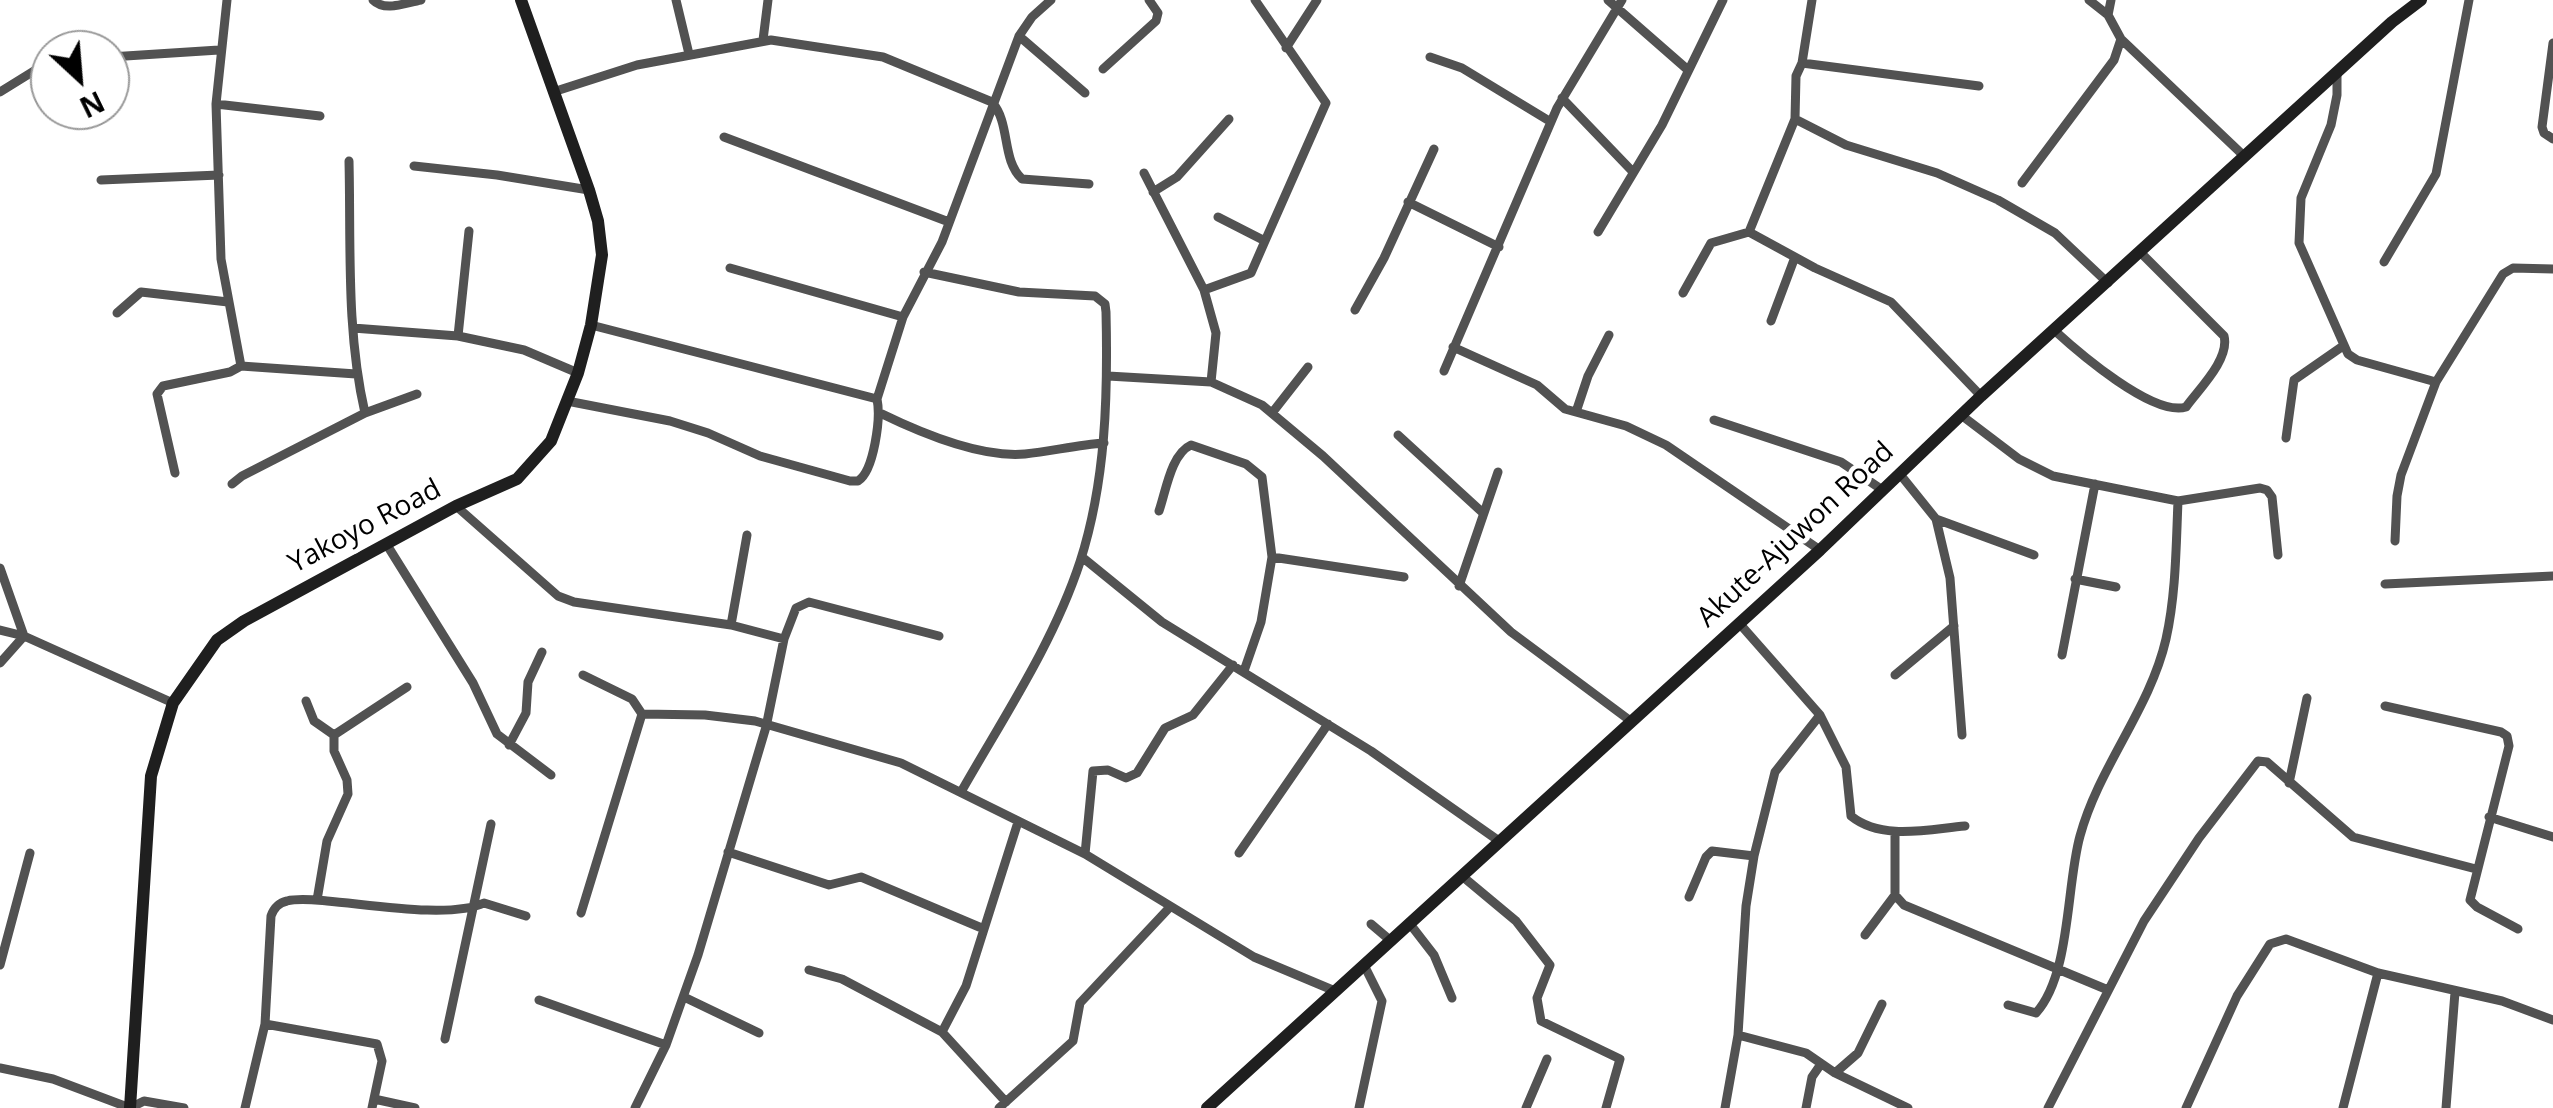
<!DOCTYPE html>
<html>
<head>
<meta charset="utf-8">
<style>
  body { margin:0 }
  #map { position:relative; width:2553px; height:1108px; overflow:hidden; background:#fff; font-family:"Open Sans",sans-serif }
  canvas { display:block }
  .north { position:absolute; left:30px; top:30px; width:100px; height:100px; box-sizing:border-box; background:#fff; border:2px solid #999; border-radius:50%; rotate:154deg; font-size:28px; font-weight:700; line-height:40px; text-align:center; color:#000 }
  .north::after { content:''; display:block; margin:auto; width:35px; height:45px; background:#000; clip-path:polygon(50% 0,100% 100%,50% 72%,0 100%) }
</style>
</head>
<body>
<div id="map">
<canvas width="2553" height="1108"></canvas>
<div class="north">N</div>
</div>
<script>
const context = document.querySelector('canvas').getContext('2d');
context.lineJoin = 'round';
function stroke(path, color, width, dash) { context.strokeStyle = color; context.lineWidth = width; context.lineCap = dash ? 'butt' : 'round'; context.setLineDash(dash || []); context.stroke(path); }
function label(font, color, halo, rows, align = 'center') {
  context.font = font + ' "Open Sans",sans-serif'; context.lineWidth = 9; context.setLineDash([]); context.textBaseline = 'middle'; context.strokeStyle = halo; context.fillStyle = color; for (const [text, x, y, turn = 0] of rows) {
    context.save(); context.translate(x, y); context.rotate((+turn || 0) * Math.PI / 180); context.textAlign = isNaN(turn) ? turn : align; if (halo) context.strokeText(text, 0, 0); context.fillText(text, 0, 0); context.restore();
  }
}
stroke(new Path2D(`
  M227 0 216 104 221 259 241 366
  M373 0C385 12 405 3 421 0
  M676 0 689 54
  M1608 0 1688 70
  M2089 0 2108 15
  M2111 0 2108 15 2121 39 2244 156
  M1019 36 1085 93
  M763 40 768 0
  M2553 43 2542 127 2544 133 2553 139
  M1286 48 1317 0
  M110 57 219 50
  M1430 57 1462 68 1551 122
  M1802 63 1979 86
  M1103 69 1156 21 1158 13 1149 0
  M2337 74V95L2331 125 2301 198 2299 243 2348 354 2357 360 2436 382
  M0 92 50 61
  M553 92 637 65 771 40 883 57 992 102C1011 124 1001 159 1022 179L1089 184
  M1562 98 1633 172
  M216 104 320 116
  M1795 119 1846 145 1937 173 1998 200 2055 233 2108 283
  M724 137 949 222
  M349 161C351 245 346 331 365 413
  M414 166 497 175 589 190
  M1144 173 1204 290 1216 333 1211 382
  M101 180 219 175
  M2022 183 2114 60 2121 39
  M1153 192 1177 177 1229 119
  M1408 202 1499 247
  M1218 217 1265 241 1326 103 1255 0
  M1598 232 1662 125 1723 0
  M1749 232 1795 119 1796 76 1802 63 1812 0
  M2384 262 2436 174 2469 0
  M730 268 903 317
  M924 272 1019 292 1095 296 1105 304 1106 312C1108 395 1106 481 1080 562 1053 644 1003 718 961 792
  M1204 290 1251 273 1265 241
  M1683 293 1711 243 1749 232 1815 268 1891 302 1981 396
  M1355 310 1384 258 1434 149
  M117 313 141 292 228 302
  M1771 321 1795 257
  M353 328 458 336 524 350 578 373
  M2054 330C2078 352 2153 417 2186 407 2199 389 2230 359 2224 336L2140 252
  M458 336 469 231
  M1453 347 1537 385 1565 409 1626 426 1666 445 1820 550
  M1444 371 1557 108 1622 0
  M1108 376 1211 382 1262 405 1323 456 1511 632 1632 722
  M877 399 903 317 942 242 1019 36 1032 17 1051 0
  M567 401 670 421 708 433 760 456 850 481H858C874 471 881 418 877 399L591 325
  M1576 412 1588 376 1609 335
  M880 413C919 432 981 458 1025 454 1052 451 1078 445 1104 443
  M1272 413 1308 367
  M1961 415 2019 459 2053 476 2178 501 2260 488 2267 490 2272 497 2278 555
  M1714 420 1841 462 1881 489
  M1398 435 1483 513
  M2286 438 2294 380 2343 346
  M175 473 157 394 163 386 230 372 241 366 356 374
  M1899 473 1936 519 2034 555
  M232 484 242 476 365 413 417 394
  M456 506 558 596 574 602 731 625 784 639
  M1159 511C1166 491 1171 454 1191 445L1246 464 1262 477 1272 557 1261 622 1244 671
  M1936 519 1950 578 1962 735
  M2395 541 2397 496 2401 475 2436 382 2503 274 2513 268 2553 269
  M387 545 473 683 497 734 551 775
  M1082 557 1162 622 1371 751 1499 841
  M1272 557 1404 577
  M0 568 24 636 0 663
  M2075 579 2116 587
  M2385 584 2553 576
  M1459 586 1498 472
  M1739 623 1820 715 1846 767 1851 816C1882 841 1929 829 1965 826
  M731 625 747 535
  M0 630 24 636 173 703
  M2062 655 2095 484
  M583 675 632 699 642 714 705 715 755 721 901 763 1085 854 1254 957 1335 991
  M1895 675 1954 626
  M306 701 314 721 334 735
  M2385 706 2501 732 2507 736 2509 746 2470 900 2477 907 2518 929
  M509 745 526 713 528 682 542 652
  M2289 783 2307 698
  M2489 817 2553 837
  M1895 832V895L1904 905 2108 990
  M728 852 829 885 861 877 984 929
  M1239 853 1328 724
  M1085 854 1093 771 1108 770 1126 778 1137 773 1165 728 1193 715 1233 665
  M1462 876 1516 921 1550 965 1537 998 1541 1021 1620 1059 1606 1108
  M1689 897 1706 857 1712 851 1754 856
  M317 900 327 841 348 794 347 780 334 751V735L407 687
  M581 913 642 714
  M1371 924 1391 941
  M1410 924 1434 955 1452 998
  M1865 935 1895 895
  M0 965 30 853
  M809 970 842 979 942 1032 1006 1102
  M684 997 759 1033
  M539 1000 666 1045
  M2008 1005 2036 1013C2071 974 2066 886 2080 836 2099 766 2150 709 2166 639 2176 594 2176 547 2178 501
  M265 1024 377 1044 382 1061 372 1108
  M942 1032 966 986 1018 822
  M1738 1035 1806 1053 1835 1073 1908 1108
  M445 1039 491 824
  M0 1068 53 1079 130 1108 144 1101 184 1108
  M1835 1073 1858 1053 1882 1004
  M374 1099 415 1108
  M245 1108 265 1024 271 916C274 908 278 903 287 901 299 898 315 900 327 901 367 904 450 919 484 903L526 916
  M635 1108 666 1045 698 955 766 727 784 639 796 608 809 602 939 636
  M999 1108 1073 1041 1080 1003 1170 907
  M1359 1108 1382 1001 1364 965
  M1526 1108 1547 1059
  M1725 1108 1738 1035 1746 906 1754 856 1775 772 1820 715
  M1806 1108 1812 1077 1821 1064
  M2048 1108 2144 921 2199 838 2258 761 2267 762 2353 837 2476 869
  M2186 1108 2237 996 2270 944 2286 939 2378 973 2502 1001 2553 1020
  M2343 1108 2378 973
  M2446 1108 2455 992`), '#525252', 9);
stroke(new Path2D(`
  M130 1108 151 776 173 703 217 640 244 621 456 506 517 479 551 441 578 373 591 325 602 255 598 221 589 190 521 0
  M1207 1108 1820 550 1981 396 2392 22 2421 0`), '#1f1f1f', 12);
label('28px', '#000', '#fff', [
  ["Yakoyo Road",365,527,-28],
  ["Akute-Ajuwon Road",1796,535,-43]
]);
</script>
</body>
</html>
